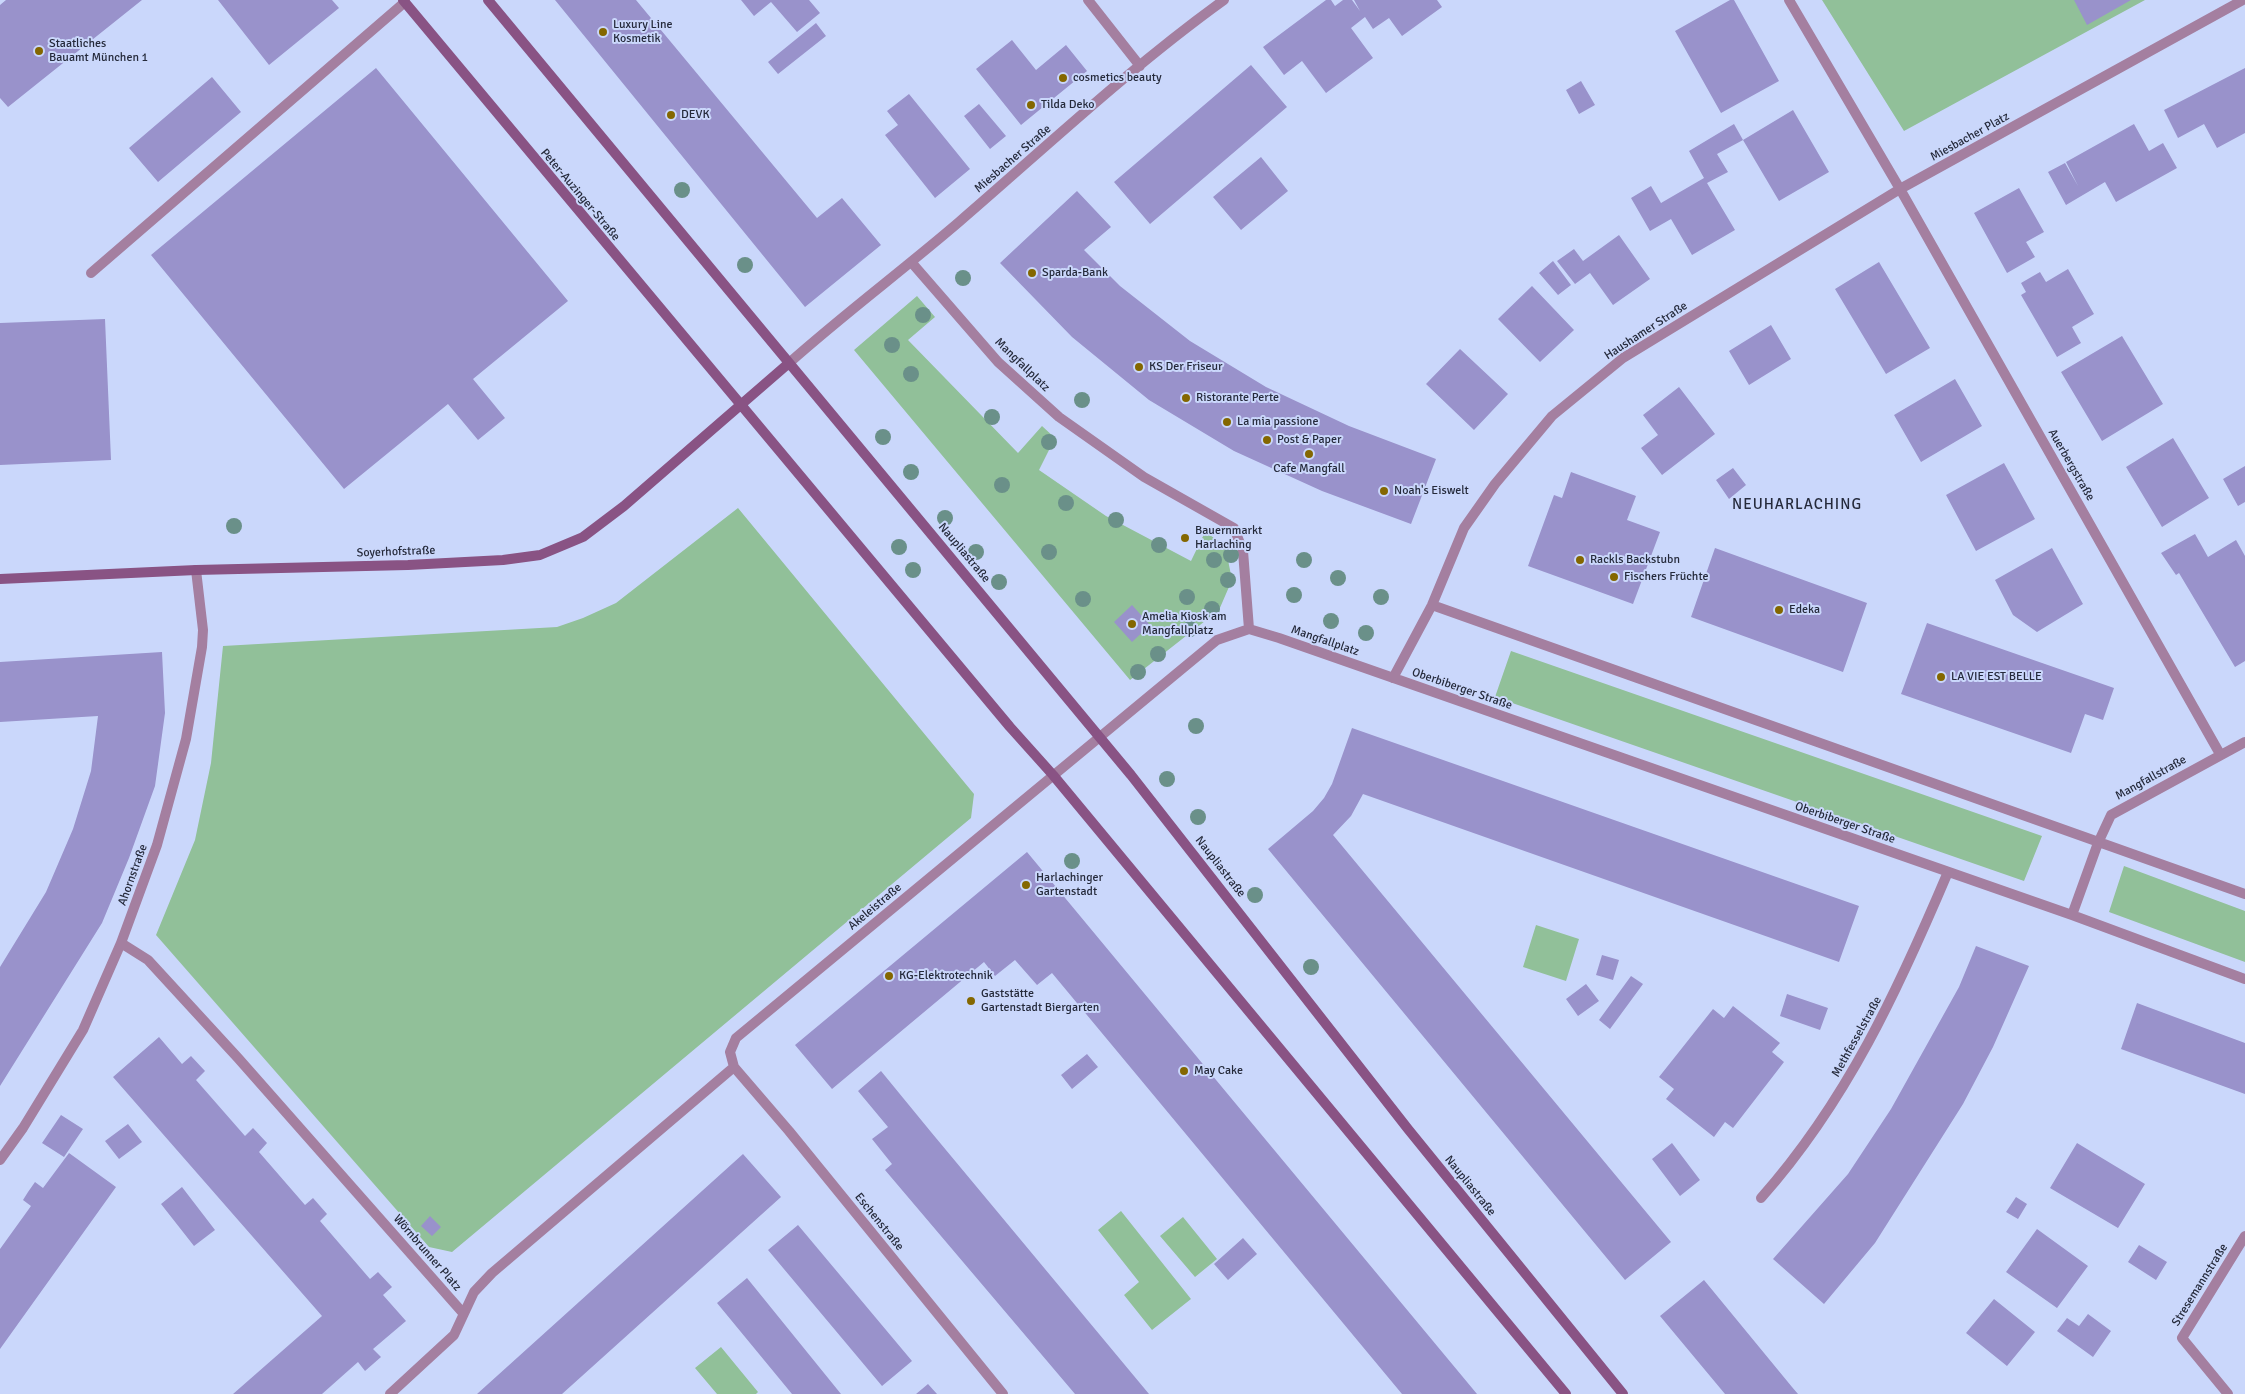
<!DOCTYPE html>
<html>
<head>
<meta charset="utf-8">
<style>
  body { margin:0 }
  canvas { display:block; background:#cad7fb }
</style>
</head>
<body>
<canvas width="2245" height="1394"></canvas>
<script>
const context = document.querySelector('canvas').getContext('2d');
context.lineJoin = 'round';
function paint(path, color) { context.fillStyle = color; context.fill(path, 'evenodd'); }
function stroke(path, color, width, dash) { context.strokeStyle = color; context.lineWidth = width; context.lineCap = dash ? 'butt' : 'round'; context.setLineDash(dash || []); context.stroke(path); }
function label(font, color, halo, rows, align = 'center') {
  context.font = font + ' Signika,sans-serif'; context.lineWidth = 4; context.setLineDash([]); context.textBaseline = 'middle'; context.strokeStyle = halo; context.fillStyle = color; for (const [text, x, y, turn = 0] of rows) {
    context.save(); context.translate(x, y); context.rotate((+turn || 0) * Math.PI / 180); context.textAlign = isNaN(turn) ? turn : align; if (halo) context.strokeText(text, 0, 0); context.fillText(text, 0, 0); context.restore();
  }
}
paint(new Path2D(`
  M1822 0H2145L1904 131Z
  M917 296 935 317 908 340 1018 453 1042 426 1055 438 1039 470 1106 516 1191 561 1205 532 1225 545 1232 580 1219 610 1130 680 854 350Z
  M738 508 974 794 971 818 452 1252 429 1247 156 935 195 840 211 763 223 646 557 627 583 618 616 603Z
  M1511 651 2042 836 2024 881 1495 697Z
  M2124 866 2245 911V962L2109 912Z
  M1536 925 1579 939 1566 981 1523 967Z
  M1121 1211 1191 1299 1152 1330 1124 1295 1139 1282 1098 1230Z
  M1183 1217 1217 1259 1195 1277 1160 1236Z
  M721 1347 758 1392 756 1394H717L695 1368Z`), '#91c099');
paint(new Path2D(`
  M6 0H142L8 107 0 98V5Z
  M218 0H332L339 8 269 65Z
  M555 0H636L817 218 842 198 881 245 805 307Z
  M741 0H809L820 13 797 32 771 2 754 16Z
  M1326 0H1331L1335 6 1343 0H1352L1360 11 1354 0H1437L1442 7 1402 36 1389 18 1373 29 1365 17 1351 28 1373 58 1326 93 1302 61 1284 75 1263 47Z
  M1730 0H1734L1779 81 1721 113 1675 31Z
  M2074 0H2131L2087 25Z
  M816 23 826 36 778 74 768 62Z
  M1012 40 1036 70 1066 45 1087 71 1021 125 976 69Z
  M1251 65 1287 107 1150 224 1114 182Z
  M376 68 568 301 473 379 505 418 478 440 448 404 344 489 151 255Z
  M2245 68V133L2217 148 2204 124 2178 138 2164 110Z
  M212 77 241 112 158 182 129 148Z
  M1581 81 1595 105 1579 114 1566 90Z
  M909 94 970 169 935 198 885 135 898 125 887 111Z
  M979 104 1006 136 990 149 964 116Z
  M1793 110 1829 172 1779 201 1743 140Z
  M1734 124 1743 140 1717 154 1728 172 1707 183 1735 230 1692 255 1671 219 1650 231 1631 198 1651 186 1661 203 1704 178 1689 151Z
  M2134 124 2149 151 2163 143 2177 168 2116 202 2105 182 2066 205 2048 172 2065 163 2078 186 2066 162Z
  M1261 157 1288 191 1241 230 1213 197Z
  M2019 188 2044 232 2026 242 2035 257 2007 273 1974 213Z
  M1077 191 1111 227 1084 250 1120 286 1190 341 1266 387 1349 426 1436 459 1411 524 1322 491 1234 451 1149 400 1072 337 1000 263Z
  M1619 235 1650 279 1613 305 1590 273 1575 284 1557 261 1574 249 1583 261Z
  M1553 261 1571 285 1558 295 1539 273Z
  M1879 262 1930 348 1886 374 1835 289Z
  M2068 269 2094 314 2072 327 2081 343 2057 357 2021 295 2026 292 2021 283 2040 272 2046 282Z
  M1532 286 1574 330 1540 362 1498 319Z
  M105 319 111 460 0 465V323Z
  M1771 325 1791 359 1749 385 1729 351Z
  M2122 336 2163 404 2102 441 2061 372Z
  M1460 349 1508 394 1474 430 1426 384Z
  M1955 379 1982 426 1921 462 1894 415Z
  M1679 387 1715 434 1662 475 1641 448 1658 435 1643 415Z
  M2173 438 2209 498 2162 527 2126 467Z
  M2004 463 2035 519 1976 551 1946 495Z
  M2245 466V502L2238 506 2223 479Z
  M1733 468 1746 485 1729 499 1716 480Z
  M1571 472 1636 496 1627 520 1660 532 1633 604 1528 566 1554 495 1562 498Z
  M2195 534 2208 557 2236 540 2245 556V661L2235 667 2179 573 2176 575 2161 553Z
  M1715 548 1867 603 1843 672 1691 617Z
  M2052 548 2083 604 2037 632 2013 615 1995 580Z
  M1132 605 1150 625 1132 642 1114 622Z
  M1927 623 2114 688 2103 720 2085 714 2071 753 1901 694Z
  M162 652 165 713 155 786 129 858 102 923 0 1086V967L46 892 73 829 91 771 98 716 0 722V662Z
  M1352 728 1859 906 1839 962 1363 794 1351 816 1333 835 1671 1242 1625 1280 1268 849 1313 811 1324 798 1332 784Z
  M1027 852 1236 1104 1477 1394H1402L1052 973 1037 985 1015 960 995 976 984 962 832 1089 795 1045Z
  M1976 946 2029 966 1993 1047 1963 1104 1875 1243 1824 1304 1773 1259 1848 1174 1891 1109 1959 987Z
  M1602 955 1619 960 1613 980 1596 975Z
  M1631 976 1643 984 1610 1029 1599 1020Z
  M1586 984 1599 1001 1578 1016 1566 999Z
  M1787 994 1828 1008 1820 1030 1780 1016Z
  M2137 1003 2245 1043V1094L2121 1049Z
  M1733 1006 1780 1043 1772 1052 1784 1062 1733 1128 1725 1122 1714 1137 1666 1099 1674 1089 1659 1077 1713 1009 1724 1018Z
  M159 1037 182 1064 191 1056 205 1071 196 1080 245 1136 253 1128 267 1143 259 1152 305 1205 313 1198 327 1214 320 1221 370 1279 378 1272 392 1287 383 1295 406 1321 373 1349 381 1357 365 1371 358 1362 322 1394H233L322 1316 113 1077Z
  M1087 1054 1098 1067 1072 1089 1061 1075Z
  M881 1071 931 1132 1149 1394H1075L885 1170 892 1164 872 1139 888 1127 858 1091Z
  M61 1115 83 1129 64 1157 42 1143Z
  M128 1124 142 1142 119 1159 105 1141Z
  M1672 1143 1700 1180 1680 1196 1652 1159Z
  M2077 1143 2145 1184 2118 1228 2050 1188Z
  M69 1153 116 1187 0 1349V1249L31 1206 23 1200 28 1192 35 1182 43 1188Z
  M743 1154 781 1197 712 1259 562 1394H477Z
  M182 1187 215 1230 194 1246 161 1204Z
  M2016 1197 2027 1204 2018 1219 2006 1212Z
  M430 1216 441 1227 432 1236 421 1226Z
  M798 1225 912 1361 882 1386 768 1250Z
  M2037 1229 2088 1266 2057 1308 2006 1272Z
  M1243 1238 1257 1254 1228 1280 1214 1264Z
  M2139 1245 2167 1262 2156 1280 2128 1262Z
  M747 1278 841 1394H792L717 1303Z
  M1704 1280 1792 1387 1798 1394H1725L1660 1316Z
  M1994 1299 2035 1332 2007 1366 1966 1333Z
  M2088 1314 2111 1331 2093 1357 2057 1331 2067 1318 2079 1326Z
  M928 1384 937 1394H916Z`), '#9992cb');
stroke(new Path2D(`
  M91 273 405 2`), '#a47fa0', 10);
stroke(new Path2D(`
  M1088 0 1140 66
  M1789 0 1900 189 2220 754
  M912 263 998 362 1059 417 1144 477 1234 528 1243 551 1249 629
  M789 363C844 314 903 270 959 222 1046 147 1131 67 1224 0
  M1432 605 2245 894
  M1393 678 1432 605 1464 528 1495 484 1552 416 1623 358 1900 189 2243 0
  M2072 915 2098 843 2111 815 2245 742
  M121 943 148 960 238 1058 463 1313
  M0 1160 23 1128 83 1030 121 943 157 845 186 739 202 647 203 630 196 570
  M1761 1198C1847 1101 1898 990 1948 872
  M390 1394 454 1335 474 1292 492 1273 734 1067
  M1003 1394 789 1131 734 1067 730 1052 736 1038 1217 640 1249 629 1279 638 2072 915 2245 979
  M2228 1394 2182 1338 2245 1236`), '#a47fa0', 10);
stroke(new Path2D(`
  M403 0 1010 727 1053 775 1566 1394
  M488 0 1131 775 1408 1129 1623 1394
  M0 579 196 570 408 565 503 560 540 555 583 537 624 506 789 363`), '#895384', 10);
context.fillStyle = '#6a9089';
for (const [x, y] of [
  [682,190],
  [745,265],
  [963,278],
  [923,315],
  [892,345],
  [911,374],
  [1082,400],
  [992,417],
  [883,437],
  [1049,442],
  [911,472],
  [1002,485],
  [1066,503],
  [945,518],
  [1116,520],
  [234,526],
  [1159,545],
  [899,547],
  [976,552],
  [1049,552],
  [1231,555],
  [1214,560],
  [1304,560],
  [913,570],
  [1338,578],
  [1228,580],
  [999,582],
  [1294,595],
  [1187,597],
  [1381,597],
  [1083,599],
  [1212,609],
  [1331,621],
  [1190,629],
  [1366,633],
  [1158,654],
  [1138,672],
  [1196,726],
  [1167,779],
  [1198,817],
  [1072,861],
  [1255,895],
  [1311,967]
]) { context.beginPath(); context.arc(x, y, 8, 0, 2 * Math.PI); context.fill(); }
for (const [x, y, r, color] of [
  [603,32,5,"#846700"],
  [39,51,5,"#846700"],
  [1063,78,5,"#846700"],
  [1031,105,5,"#846700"],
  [671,115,5,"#846700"],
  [1032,273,5,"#846700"],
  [1139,367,5,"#846700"],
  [1186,398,5,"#846700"],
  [1227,422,5,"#846700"],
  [1267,440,5,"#846700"],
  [1309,454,5,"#846700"],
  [1384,491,5,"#846700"],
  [1185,538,5,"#846700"],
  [1580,560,5,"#846700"],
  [1614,577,5,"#846700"],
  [1779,610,5,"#846700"],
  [1132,624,5,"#846700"],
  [1941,677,5,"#846700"],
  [1026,885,5,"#846700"],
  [889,976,5,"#846700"],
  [971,1001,5,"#846700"],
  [1184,1071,5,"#846700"]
]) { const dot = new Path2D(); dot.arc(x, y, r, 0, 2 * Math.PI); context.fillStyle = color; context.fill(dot); stroke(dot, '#cad7fb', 2); }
label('12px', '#252a3b', '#cad7fb', [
  ["Luxury Line",613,25],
  ["Kosmetik",613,39],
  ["Staatliches",49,44],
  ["Bauamt München 1",49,58],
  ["cosmetics beauty",1073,78],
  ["Tilda Deko",1041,105],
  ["DEVK",681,115],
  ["Sparda-Bank",1042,273],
  ["KS Der Friseur",1149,367],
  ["Ristorante Perte",1196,398],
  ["La mia passione",1237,422],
  ["Post & Paper",1277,440],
  ["Cafe Mangfall",1309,469,"center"],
  ["Noah's Eiswelt",1394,491],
  ["Bauernmarkt",1195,531],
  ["Harlaching",1195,545],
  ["Rackls Backstubn",1590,560],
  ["Fischers Früchte",1624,577],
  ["Edeka",1789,610],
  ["Amelia Kiosk am",1142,617],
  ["Mangfallplatz",1142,631],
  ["LA VIE EST BELLE",1951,677],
  ["Harlachinger",1036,878],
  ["Gartenstadt",1036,892],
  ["KG-Elektrotechnik",899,976],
  ["Gaststätte",981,994],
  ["Gartenstadt Biergarten",981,1008],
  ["May Cake",1194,1071]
], 'left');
label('12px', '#252a3b', '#cad7fb', [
  ["Miesbacher Platz",1970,137,-29],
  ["Miesbacher Straße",1013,159,-41],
  ["Peter-Auzinger-Straße",580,195,50],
  ["Haushamer Straße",1646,331,-33],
  ["Mangfallplatz",1022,365,44],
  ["Auerbergstraße",2071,465,60],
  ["Soyerhofstraße",396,552,-2],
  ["Naupliastraße",964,553,50],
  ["Mangfallplatz",1325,641,19],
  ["Oberbiberger Straße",1462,689,19],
  ["Mangfallstraße",2151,778,-29],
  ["Oberbiberger Straße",1845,823,19],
  ["Naupliastraße",1220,867,52],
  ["Ahornstraße",133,875,-70],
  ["Akeleistraße",875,907,-40],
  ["Methfesselstraße",1857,1037,-61],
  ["Naupliastraße",1470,1186,51],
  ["Eschenstraße",879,1222,51],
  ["Wörnbrunner Platz",427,1253,49],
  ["Stresemannstraße",2200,1285,-58]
]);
context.letterSpacing = '1px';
label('15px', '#252a3b', '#cad7fb', [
  ["NEUHARLACHING",1797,505]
]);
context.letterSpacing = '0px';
</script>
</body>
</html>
